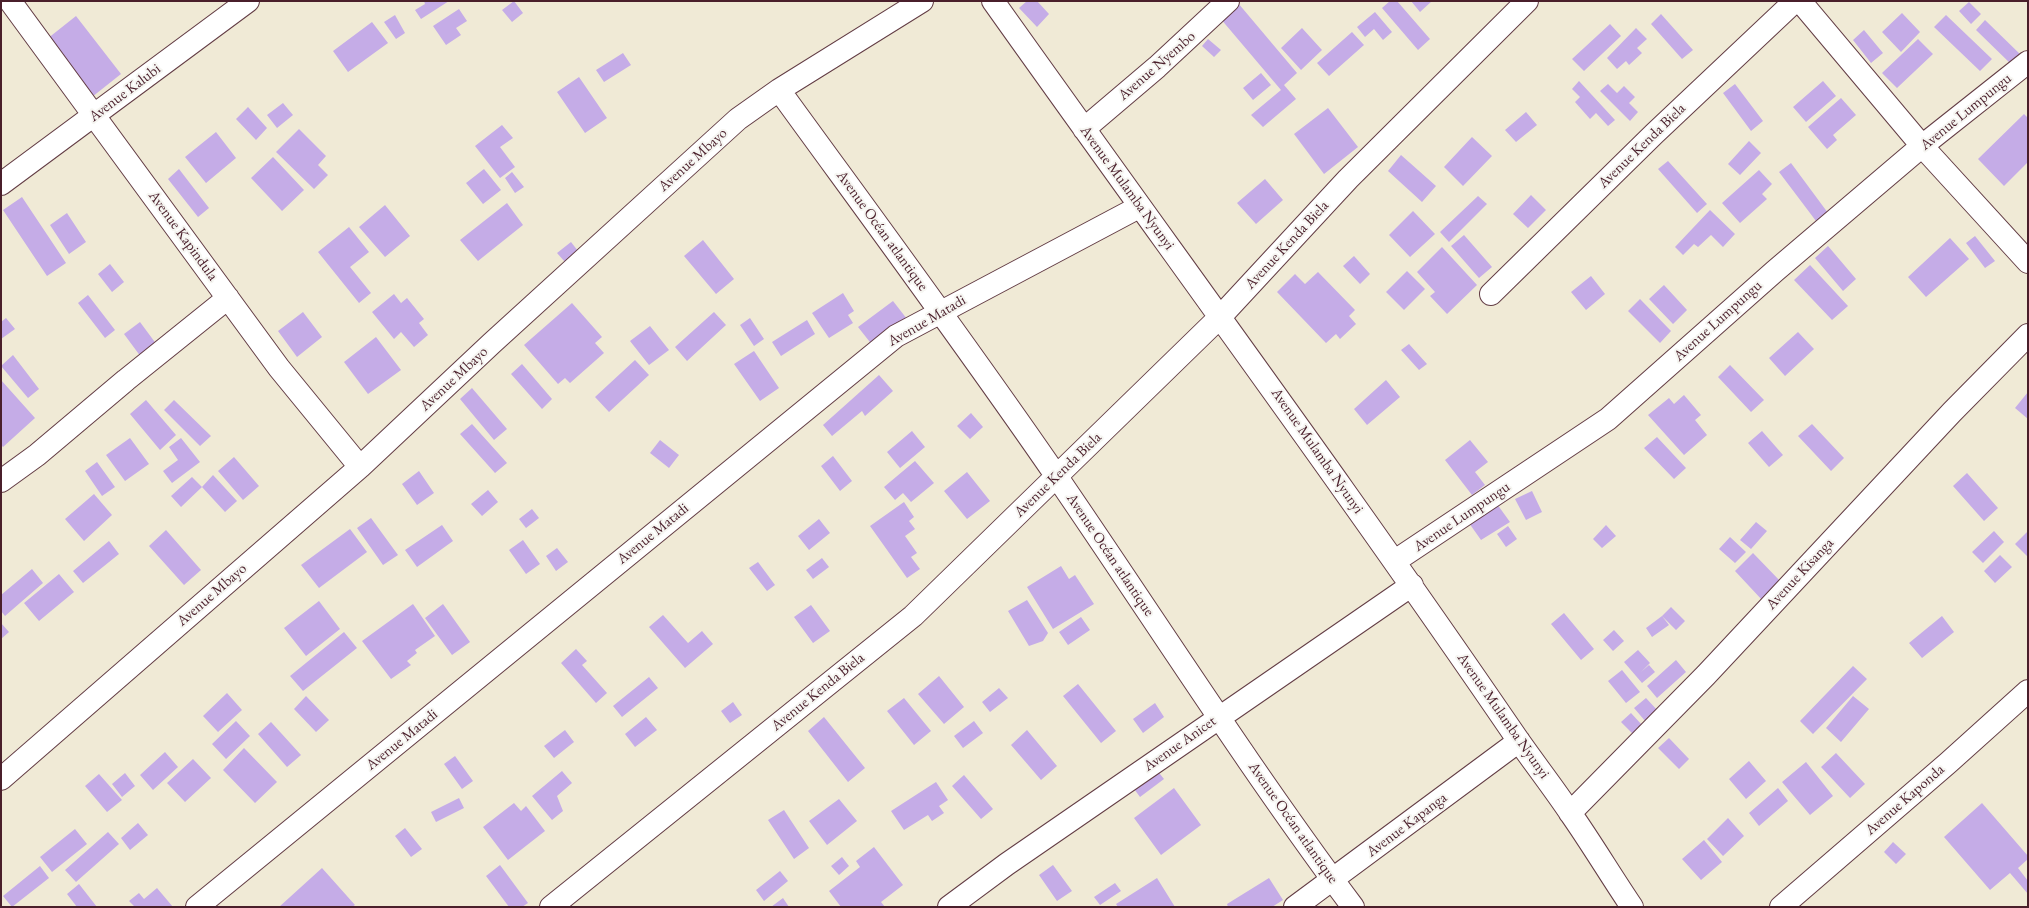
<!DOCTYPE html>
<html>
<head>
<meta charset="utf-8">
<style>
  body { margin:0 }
  #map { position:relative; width:2029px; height:908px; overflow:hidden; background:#f0ead6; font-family:"EB Garamond",serif }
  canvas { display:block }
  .frame { position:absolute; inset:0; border:2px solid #4a1f2b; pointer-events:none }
</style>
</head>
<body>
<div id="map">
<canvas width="2029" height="908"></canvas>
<div class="frame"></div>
</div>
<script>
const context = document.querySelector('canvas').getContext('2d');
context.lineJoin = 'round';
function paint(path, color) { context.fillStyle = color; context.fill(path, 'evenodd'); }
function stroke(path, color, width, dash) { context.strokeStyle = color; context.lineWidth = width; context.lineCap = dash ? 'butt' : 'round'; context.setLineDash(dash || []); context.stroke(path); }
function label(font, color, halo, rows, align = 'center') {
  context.font = font + ' "EB Garamond",serif'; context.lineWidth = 4; context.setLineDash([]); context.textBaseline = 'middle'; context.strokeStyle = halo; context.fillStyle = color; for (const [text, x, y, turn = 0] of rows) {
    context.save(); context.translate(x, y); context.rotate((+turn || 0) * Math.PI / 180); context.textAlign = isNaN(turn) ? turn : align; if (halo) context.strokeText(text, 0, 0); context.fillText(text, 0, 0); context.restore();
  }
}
paint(new Path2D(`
  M424 1H449L421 19 415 10 425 4Z
  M514 1 523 13 512 22 502 10Z
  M1027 1H1037L1049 14 1037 27 1019 8Z
  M1390 1H1397L1430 39 1418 50 1382 8Z
  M1411 1H1432L1420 12Z
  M1969 2 1981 14 1971 24 1959 11Z
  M1238 3 1297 73 1284 85 1296 99 1263 127 1251 115 1281 90 1220 18Z
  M459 9 467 21 456 28 461 35 446 45 433 26Z
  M1375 12 1392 32 1383 40 1374 29 1365 37 1357 27Z
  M1902 13 1920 32 1901 52 1882 32Z
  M1661 14 1693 50 1682 59 1651 24Z
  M395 15 405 33 396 39 384 22Z
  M1946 15 1992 59 1980 71 1934 27Z
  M76 16 121 74 92 97 47 39Z
  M1985 20 2023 57 2014 67 1976 30Z
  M372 22 388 43 348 72 333 51Z
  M1610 24 1621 36 1584 71 1572 59Z
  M1302 28 1322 50 1301 70 1281 48Z
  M1636 28 1647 39 1637 48 1642 53 1629 65 1626 61 1617 69 1607 58Z
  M1864 30 1883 53 1871 63 1853 40Z
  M1352 32 1364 45 1329 76 1317 63Z
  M1208 39 1221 50 1214 57 1202 46Z
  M1918 39 1933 54 1897 88 1882 73Z
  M623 53 631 65 604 82 596 70Z
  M1261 73 1271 85 1253 100 1243 88Z
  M579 77 607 118 585 133 557 92Z
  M1579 81 1615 120 1608 126 1596 113 1590 119 1575 102 1580 97 1572 89Z
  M1823 81 1836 96 1806 122 1793 107Z
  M1608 84 1617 93 1624 86 1635 97 1629 103 1638 112 1630 121 1600 91Z
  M1735 84 1763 121 1751 131 1723 93Z
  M1841 98 1856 115 1833 135 1837 140 1827 149 1808 127Z
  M283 103 293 115 277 128 267 115Z
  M248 107 267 128 256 140 236 119Z
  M1328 108 1358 147 1324 174 1294 134Z
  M1526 112 1537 125 1516 142 1505 130Z
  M2024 114 2028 118V162L2004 186 1978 159Z
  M502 125 513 138 500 147 515 167 500 178 475 146Z
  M299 129 326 156 318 165 328 175 314 189 276 152Z
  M216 132 236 158 206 183 185 157Z
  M1472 137 1492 156 1463 186 1444 167Z
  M1749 141 1761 153 1740 175 1728 164Z
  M1401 155 1436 186 1422 202 1388 171Z
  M273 157 304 190 282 211 251 178Z
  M1668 161 1707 204 1697 213 1658 169Z
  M1791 163 1828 213 1816 221 1779 172Z
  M179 169 209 208 198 217 168 179Z
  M484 169 501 190 483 204 466 183Z
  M1759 170 1772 184 1762 194 1767 199 1740 223 1722 203Z
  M512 172 524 187 515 193 505 178Z
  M1265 179 1283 200 1256 224 1237 203Z
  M1531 195 1546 210 1528 228 1513 214Z
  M1478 196 1487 204 1449 242 1440 232Z
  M22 197 66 263 47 276 3 210Z
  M507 203 523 225 478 261 460 240Z
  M385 205 410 236 385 257 359 227Z
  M1710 210 1735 234 1723 247 1711 235 1698 247 1694 244 1683 255 1675 247Z
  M1413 211 1435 234 1410 257 1389 235Z
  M67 213 86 242 69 254 50 225Z
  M349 227 369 252 350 267 371 293 359 303 318 252Z
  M1464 235 1492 267 1479 278 1451 246Z
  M1975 236 1995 261 1985 268 1966 243Z
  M1950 238 1969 259 1926 297 1908 277Z
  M703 240 734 279 716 294 684 256Z
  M571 242 578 251 565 262 557 253Z
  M1828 246 1856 279 1843 291 1815 258Z
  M1442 247 1477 285 1447 314 1430 296 1435 292 1417 272Z
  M1354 256 1370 274 1360 284 1343 266Z
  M110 264 124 282 112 292 98 274Z
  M1810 265 1848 306 1832 320 1794 280Z
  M1407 271 1425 289 1404 310 1386 292Z
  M1318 272 1355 310 1349 316 1356 324 1340 339 1336 334 1326 343 1277 292 1295 274 1305 284Z
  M1591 276 1605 294 1586 310 1571 292Z
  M1664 285 1687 310 1673 324 1649 299Z
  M843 293 854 311 848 315 853 323 829 338 812 313Z
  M394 294 401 303 407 298 424 319 419 323 428 335 414 347 401 332 394 339 372 312Z
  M88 295 115 330 105 338 78 303Z
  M1640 299 1671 331 1660 343 1628 311Z
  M893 301 907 319 873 346 858 327Z
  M572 303 602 337 595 343 604 353 570 383 565 378 558 384 524 345Z
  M303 312 322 337 297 357 278 331Z
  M714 312 726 325 687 361 675 347Z
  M6 318 15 329 1 339V322Z
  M750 318 764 339 754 346 740 325Z
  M807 320 815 334 781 356 772 342Z
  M140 322 157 345 141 357 124 334Z
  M650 326 669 350 649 365 630 341Z
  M1798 332 1814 349 1785 376 1769 358Z
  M376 337 401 370 368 394 344 362Z
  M1409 344 1427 364 1419 370 1401 350Z
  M754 351 779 388 760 401 734 364Z
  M13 355 39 389 28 398 1 366Z
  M635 360 649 375 609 412 595 397Z
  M522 364 552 399 542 409 511 374Z
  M1730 365 1764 400 1751 412 1718 377Z
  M879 375 893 391 865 416 862 411 832 436 823 425Z
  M1 380 35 418 3 447 1 445Z
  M1386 380 1400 397 1367 425 1354 409Z
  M472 388 507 429 494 440 460 399Z
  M2028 392V419L2015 408Z
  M1684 395 1701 415 1695 420 1707 435 1684 455 1648 415 1669 398 1674 404Z
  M146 400 176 435 160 450 130 414Z
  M174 400 211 436 200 446 164 410Z
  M971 413 983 427 970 439 957 426Z
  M472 424 507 463 495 473 460 434Z
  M1812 424 1844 458 1831 471 1798 436Z
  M912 431 925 447 900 468 887 452Z
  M1762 431 1783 455 1769 467 1748 443Z
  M1657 437 1686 468 1674 479 1644 448Z
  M130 438 149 464 125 481 106 455Z
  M181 438 200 462 172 483 163 471 178 460 169 447Z
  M660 440 679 455 669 468 650 453Z
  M1470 440 1488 462 1475 472 1485 485 1472 495 1445 460Z
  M833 456 852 481 840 491 821 466Z
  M234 457 259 486 243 500 218 471Z
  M915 461 934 483 911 502 903 493 895 500 884 487Z
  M97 462 115 487 102 496 85 471Z
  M419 471 434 493 417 505 402 484Z
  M967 472 990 501 967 519 944 491Z
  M1967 473 1998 508 1984 521 1953 486Z
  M213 475 237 501 225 512 202 487Z
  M192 477 202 487 181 507 171 496Z
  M488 490 498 502 482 516 471 504Z
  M1532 491 1542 512 1526 520 1515 499Z
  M94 494 112 515 84 541 65 519Z
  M904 502 914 517 909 521 915 529 905 536 917 553 911 557 920 569 907 578 870 526Z
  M1497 504 1510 522 1481 540 1469 523Z
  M532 509 539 518 526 528 519 519Z
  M371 518 398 555 383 565 357 528Z
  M819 519 830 533 809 550 798 536Z
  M1756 522 1767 531 1751 549 1740 540Z
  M442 525 453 541 417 567 405 550Z
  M1606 525 1616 536 1602 548 1593 539Z
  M1508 526 1517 539 1506 547 1497 534Z
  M350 529 367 552 319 588 301 565Z
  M166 530 201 570 184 585 149 546Z
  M1994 531 2004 542 1983 563 1972 552Z
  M2028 531V557L2015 544Z
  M1730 537 1746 552 1735 563 1719 549Z
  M523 540 540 564 526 574 509 550Z
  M109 541 119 554 83 583 73 571Z
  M557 548 568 562 556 571 546 556Z
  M1753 553 1782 583 1763 601 1735 571Z
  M2000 555 2012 567 1995 583 1984 571Z
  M822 558 829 567 813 579 806 570Z
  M758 562 775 585 767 591 749 568Z
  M1061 566 1069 579 1075 575 1094 604 1053 629 1027 587Z
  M32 569 43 583 5 616 1 611V595Z
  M59 574 74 592 39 621 24 603Z
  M1027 600 1048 633 1043 641 1029 646 1008 611Z
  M319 601 340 629 306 656 284 628Z
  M413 604 435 636 415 650 417 653 407 661 411 665 391 679 362 641Z
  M443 604 470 642 452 655 425 618Z
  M811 605 830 631 813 643 794 617Z
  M1671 607 1685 621 1676 630 1662 616Z
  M1564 613 1594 649 1581 660 1551 624Z
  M663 615 688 643 702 631 713 644 685 668 649 627Z
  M1662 616 1669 625 1652 637 1646 628Z
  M1942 616 1954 632 1922 658 1909 643Z
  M1081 617 1090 630 1068 645 1059 632Z
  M1 623 9 632 1 639Z
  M1614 630 1624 641 1613 651 1603 640Z
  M344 632 357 648 303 691 290 676Z
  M576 649 587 661 582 665 607 693 596 703 561 663Z
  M1638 650 1650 663 1641 672 1649 665 1655 672 1642 683 1624 662Z
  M1676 660 1686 672 1657 698 1647 686Z
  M1853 666 1867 679 1813 734 1800 721Z
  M1622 670 1640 692 1626 703 1608 681Z
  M939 676 964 707 944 724 918 694Z
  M649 677 658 688 622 717 613 706Z
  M1078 684 1116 731 1101 743 1063 696Z
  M999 688 1008 698 990 712 982 702Z
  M227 693 242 710 218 732 203 716Z
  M306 696 329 720 316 732 294 709Z
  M1853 696 1869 709 1841 742 1826 728Z
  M904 698 931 731 914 745 887 711Z
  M1646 698 1658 711 1646 722 1634 708Z
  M733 702 742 715 730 723 721 711Z
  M1155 703 1164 717 1143 733 1133 719Z
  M1631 713 1642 725 1633 734 1621 722Z
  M646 717 657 730 635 747 625 734Z
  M824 717 865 768 848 782 808 731Z
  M236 721 250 736 226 759 212 744Z
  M974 721 983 733 963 748 954 736Z
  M271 722 301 755 287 767 258 734Z
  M565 730 574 742 554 758 544 746Z
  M1027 730 1057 766 1041 780 1011 745Z
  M1669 738 1689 759 1679 769 1658 748Z
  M244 748 277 782 255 803 223 770Z
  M165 752 178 767 153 790 140 775Z
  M1836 753 1865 784 1850 798 1821 767Z
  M455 756 473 781 462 789 444 764Z
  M193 759 211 778 185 802 167 783Z
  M1749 761 1766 781 1746 799 1729 779Z
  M1806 762 1833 796 1810 815 1782 782Z
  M1152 764 1164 779 1140 797 1129 782Z
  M562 771 572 783 557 796 563 811 552 820 532 796Z
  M125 773 135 786 122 797 112 784Z
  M99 774 122 800 107 812 85 786Z
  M964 775 993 809 981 819 952 786Z
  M936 782 948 800 939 806 944 813 932 821 928 815 904 830 891 811Z
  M1174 788 1201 825 1161 855 1134 818Z
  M1778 788 1788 801 1759 826 1749 813Z
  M459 798 464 808 436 822 431 812Z
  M839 799 857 821 827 845 809 821Z
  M514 803 521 811 526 806 545 831 508 860 483 827Z
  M1982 803 2028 856V859L2018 868 2028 881V894L2010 873 1990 890 1944 837Z
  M784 810 809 848 794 859 768 820Z
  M1728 818 1744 836 1723 856 1707 839Z
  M138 823 148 835 130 850 121 838Z
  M405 828 422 849 411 857 395 836Z
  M75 829 87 844 52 872 40 857Z
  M108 832 119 844 76 882 65 870Z
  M1704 840 1722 862 1701 880 1682 859Z
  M1893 842 1906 854 1896 864 1884 852Z
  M874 847 903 885 881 902 885 907H841L829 891 860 867 856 861Z
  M842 857 849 866 839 875 831 866Z
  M500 865 528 903 522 907H509L486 876Z
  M1053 865 1072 891 1057 901 1039 875Z
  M40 866 49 878 12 907 3 896Z
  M322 868 355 905 352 907H279Z
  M780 871 788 881 764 901 756 890Z
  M1157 878 1175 907H1118L1116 904Z
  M1269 878 1283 900 1272 907H1228L1227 904Z
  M1115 883 1121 891 1100 905 1094 897Z
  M79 884 97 907H77L67 894Z
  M157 888 173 907H135L129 901 139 893 144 899Z
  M783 898 789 907H771Z`), '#c5ace7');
const minor = new Path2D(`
  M10 1 279 368 360 467
  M993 1C1167 246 1346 488 1516 737 1534 763 1553 787 1571 814 1592 844 1611 876 1632 907
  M1800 1 1922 146 2028 262
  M779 90C872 218 967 346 1057 477 1155 620 1249 768 1353 907
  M1084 129 1157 67 1228 1
  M1 184 248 1
  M1491 294 1654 134 1795 1
  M1 481 37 455 126 380 228 298
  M1395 561 1608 419 1775 271 1922 146 2028 62
  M1 779 360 467 492 343 738 119 779 90 922 1
  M1570 813 1706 675 1952 412 2028 335
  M197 907 896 336 1139 207
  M551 907 913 616 1221 316 1348 179 1527 1
  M949 907 1007 864 1412 585
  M1295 907 1519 741
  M1781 907 1948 763 2028 691`);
stroke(minor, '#633d45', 24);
stroke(minor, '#fff', 22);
label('15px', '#4a1f2b', '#f6f6f2', [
  ["Avenue Nyembo",1157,66,-41],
  ["Avenue Kalubi",125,93,-37],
  ["Avenue Lumpungu",1966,112,-39],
  ["Avenue Kenda Biela",1642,146,-44],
  ["Avenue Mbayo",693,160,-42],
  ["Avenue Mulamba Nyunyi",1127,188,54],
  ["Avenue Océan atlantique",882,231,54],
  ["Avenue Kapindula",183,236,54],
  ["Avenue Kenda Biela",1287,245,-47],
  ["Avenue Matadi",927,321,-30],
  ["Avenue Lumpungu",1718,321,-42],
  ["Avenue Mbayo",454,379,-43],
  ["Avenue Mulamba Nyunyi",1317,451,55],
  ["Avenue Kenda Biela",1058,475,-44],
  ["Avenue Lumpungu",1462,517,-34],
  ["Avenue Matadi",653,534,-39],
  ["Avenue Océan atlantique",1110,555,56],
  ["Avenue Kisanga",1800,574,-47],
  ["Avenue Mbayo",212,595,-41],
  ["Avenue Kenda Biela",818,692,-39],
  ["Avenue Mulamba Nyunyi",1503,716,55],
  ["Avenue Matadi",402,740,-39],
  ["Avenue Anicet",1180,744,-35],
  ["Avenue Kaponda",1905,800,-41],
  ["Avenue Océan atlantique",1293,823,55],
  ["Avenue Kapanga",1407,825,-37]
]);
</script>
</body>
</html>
